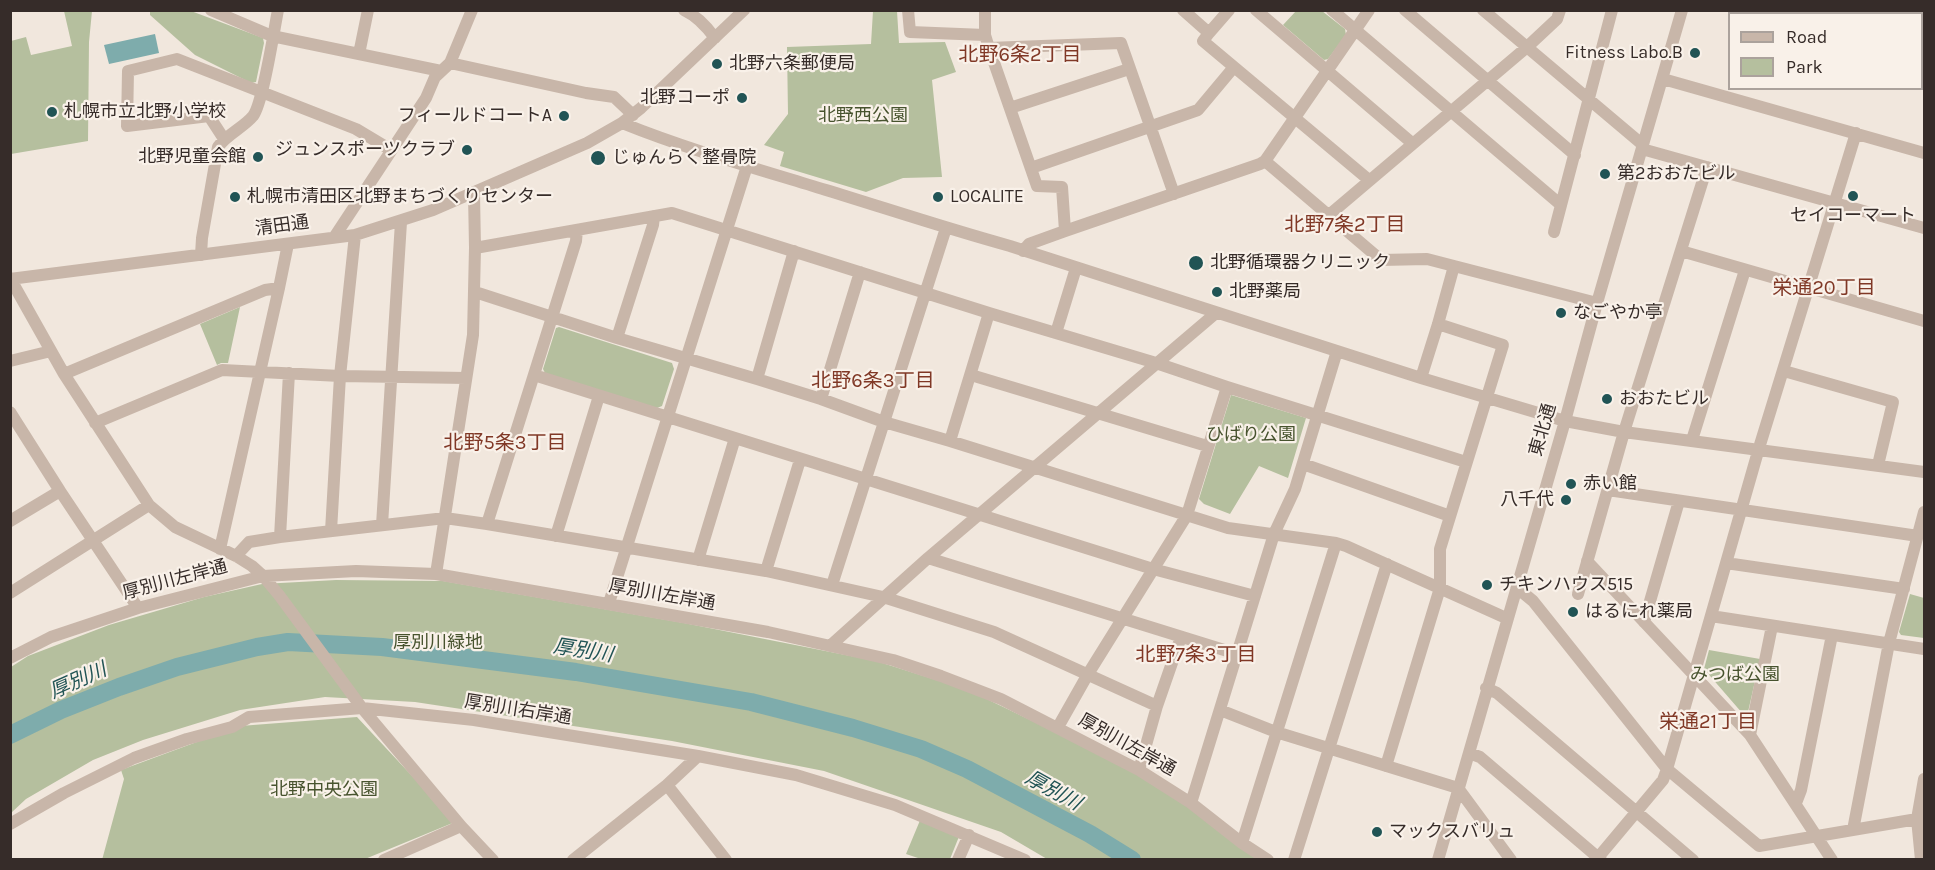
<!DOCTYPE html>
<html>
<head>
<meta charset="utf-8">
<style>
  body { margin:0 }
  #map { position:relative; width:1935px; height:870px; overflow:hidden; background:#f1e7dd; font-family:Karla,sans-serif }
  canvas { display:block }
  .frame { position:absolute; inset:0; border:12px solid #362c29; pointer-events:none }
  .legend { position:absolute; left:1728px; top:12px; width:195px; height:78px; box-sizing:border-box; background:#f9f1e9; border:2px solid #aba29c; margin:0; padding:8px 10px; list-style:none; font-size:18px; color:#362c29 }
  .legend li { display:flex; align-items:center; gap:12px; height:30px }
  .legend b { width:30px; border:2px solid #aba29c }
</style>
</head>
<body>
<div id="map">
<canvas width="1935" height="870"></canvas>
<div class="frame"></div>
<ul class="legend">
<li><b style="height:8px;background:#c8b6a9"></b>Road</li>
<li><b style="height:16px;background:#b5bf9e"></b>Park</li>
</ul>
</div>
<script>
const context = document.querySelector('canvas').getContext('2d');
context.lineJoin = 'round';
function paint(path, color) { context.fillStyle = color; context.fill(path, 'evenodd'); }
function stroke(path, color, width, dash) { context.strokeStyle = color; context.lineWidth = width; context.lineCap = dash ? 'butt' : 'round'; context.setLineDash(dash || []); context.stroke(path); }
function label(font, color, halo, rows, align = 'center') {
  context.font = font + ' Karla,"Noto Sans JP",sans-serif'; context.lineWidth = 4.5; context.setLineDash([]); context.textBaseline = 'middle'; context.strokeStyle = halo; context.fillStyle = color; for (const [text, x, y, turn = 0] of rows) {
    context.save(); context.translate(x, y); context.rotate((+turn || 0) * Math.PI / 180); context.textAlign = isNaN(turn) ? turn : align; if (halo) context.strokeText(text, 0, 0); context.fillText(text, 0, 0); context.restore();
  }
}
paint(new Path2D(`
  M64 11H92L89 42 88 141 11 154V41L26 37 31 55 72 46Z
  M150 11H191L263 38 264 43 256 82 251 83 195 55 150 15Z
  M873 11H897L899 43 945 42 956 72 932 80 942 177 903 178 866 192 780 166 784 152 764 145 788 114 787 47 871 44Z
  M1296 11H1322L1345 29 1346 35 1328 59 1324 60 1283 25Z
  M240 307 228 363H221L217 365 200 324Z
  M559 327 672 363 674 369 662 406 657 408 545 373 543 369 556 328Z
  M1231 395 1306 418 1288 478 1259 466 1230 514 1204 504 1199 499Z
  M336 580 443 581 684 623 876 661 968 690 1132 769 1197 812 1259 859H1047L1001 832 824 771 672 741 415 702 325 697 240 710 143 740 93 760 26 799 11 813V667L28 656 109 625 204 597 262 584Z
  M1910 594 1924 598V638L1901 635 1899 632Z
  M1709 650 1760 659 1748 712 1743 714 1704 669Z
  M357 717 455 822 365 859 102 860 124 779 121 770 240 726Z
  M921 818 960 834 950 859H921L906 854Z`), '#b5bf9e');
paint(new Path2D(`
  M155 34 159 53 109 64 104 45Z`), '#7eacac');
stroke(new Path2D(`
  M10 735 61 710 119 687 177 667 257 647 288 642 382 647 576 672 751 702 853 728 921 749 967 769 1090 834 1132 860`), '#7eacac', 18);
stroke(new Path2D(`
  M211 10 272 36 441 71
  M684 10C697 16 707 27 715 38
  M908 10 910 32 985 35
  M985 10V35L989 48 1037 186 1062 187 1065 231
  M1183 10 1209 33 1203 41 1369 180
  M1256 10 1412 143
  M1332 10 1561 205
  M1405 10 1575 155
  M1483 10 1643 145
  M1778 10 1788 14
  M1209 33 1229 10
  M989 48 1121 43 1174 194
  M1922 51H1924
  M359 54 368 10
  M450 63 586 93 614 97 633 115
  M1663 79 1924 153
  M1010 108 1129 69
  M622 123C689 150 758 169 826 190 888 209 948 229 1010 246L1421 378 1565 421 1624 432 1924 472
  M224 139 209 116 127 126 128 71 177 59 356 129 391 150
  M1642 149 1924 228
  M1265 161 1381 260 1427 259 1597 303
  M1031 168 1198 110 1234 67
  M1329 215 1526 48 1557 19 1560 10
  M1554 232 1612 10
  M335 236 426 98 435 77 450 63 472 10
  M475 248 672 213 989 313 1156 363 1227 387 1466 462
  M1023 251 1029 244 1065 231 1260 164 1265 161 1369 10
  M1681 251 1924 321
  M201 255 202 238 218 147C227 134 243 128 253 116 263 103 274 30 278 10
  M10 278 64 374 149 505 175 527 236 556 252 566 263 576 279 595 362 708 461 826 493 860
  M10 279 355 235 433 210 587 143 622 123 641 108 744 10
  M475 292 617 338 757 379 821 399 884 422 950 441 1228 528 1336 543 1346 546 1506 618
  M1056 333 1076 268
  M617 338 653 225 654 216
  M10 361 51 351
  M1784 371 1893 402 1878 465
  M64 374 265 290 279 288
  M534 375 1153 569 1255 596
  M971 375 1207 446
  M1421 378 1438 324 1454 266
  M757 379 794 251
  M821 399 860 272
  M10 412 60 491 138 608
  M95 423 222 370 340 376 466 378
  M1692 440 1745 270
  M950 441 989 313
  M1303 464 1450 516
  M1608 490 1918 536
  M10 521 60 491
  M487 524 576 241 577 230
  M382 525 401 222
  M331 531 340 376 355 235
  M556 536 599 396
  M280 537 289 373
  M220 549 279 288 288 244
  M236 556 249 542 280 537 445 518 487 524 766 571 883 597 994 632 1157 706
  M928 558 1237 654
  M698 560 735 438
  M1587 561 1750 735 1832 860
  M1726 563 1904 589
  M766 571 800 460
  M436 574 473 335 475 248 474 193
  M832 585 946 228
  M1516 587 1533 601 1667 769 1759 448 1856 133
  M10 593 149 505
  M1578 594 1624 432 1707 167
  M609 603 747 166
  M1711 616 1924 649
  M1644 622 1679 501
  M830 646 928 558 1216 313
  M10 658 51 637 138 608 263 576 356 571 436 574 768 632 893 660 941 676 1001 699 1139 770 1191 803 1242 843 1268 860
  M1486 688 1497 693 1693 860
  M1220 710 1276 732 1458 788 1511 860
  M1058 727 1088 674 1187 515 1227 387
  M1750 735 1772 626
  M1469 753 1480 757 1601 860
  M1386 766 1440 588V549L1503 345 1438 324
  M1139 770 1157 706 1181 637
  M667 785 726 860
  M1191 803 1274 534 1295 489 1337 351
  M1796 803 1801 790 1832 635
  M10 824 64 793 134 758 187 739 232 727 249 717 362 708 474 720 698 756 796 775 895 805 1025 860
  M1853 830 1889 643 1924 512
  M1242 843 1336 543
  M384 860 461 826
  M573 860 667 785 698 756
  M958 860 969 835
  M1294 860 1387 564
  M1438 860 1565 421 1597 303 1682 10
  M1596 860 1663 780 1667 769 1759 846 1917 819
  M1921 860 1917 819 1924 779`), '#c8b6a9', 12);
for (const [x, y, r, color] of [
  [1695,53,6,"#215455"],
  [717,64,6,"#215455"],
  [742,98,6,"#215455"],
  [52,112,6,"#215455"],
  [564,116,6,"#215455"],
  [467,150,6,"#215455"],
  [258,157,6,"#215455"],
  [598,158,8,"#215455"],
  [1605,174,6,"#215455"],
  [1853,196,6,"#215455"],
  [235,197,6,"#215455"],
  [938,197,6,"#215455"],
  [1196,263,8,"#215455"],
  [1217,292,6,"#215455"],
  [1561,313,6,"#215455"],
  [1607,399,6,"#215455"],
  [1571,484,6,"#215455"],
  [1566,500,6,"#215455"],
  [1487,585,6,"#215455"],
  [1573,612,6,"#215455"],
  [1377,832,6,"#215455"]
]) { const dot = new Path2D(); dot.arc(x, y, r, 0, 2 * Math.PI); context.fillStyle = color; context.fill(dot); stroke(dot, '#f9f1e9', 2); }
label('18px', '#362c29', '#f9f1e9', [
  ["Fitness Labo.B",1683,53,"right"],
  ["北野六条郵便局",729,64],
  ["北野コーポ",730,98,"right"],
  ["札幌市立北野小学校",64,112],
  ["フィールドコートA",552,116,"right"],
  ["ジュンスポーツクラブ",455,150,"right"],
  ["北野児童会館",246,157,"right"],
  ["じゅんらく整骨院",612,158],
  ["第2おおたビル",1617,174],
  ["札幌市清田区北野まちづくりセンター",247,197],
  ["LOCALITE",950,197],
  ["セイコーマート",1853,216,"center"],
  ["北野循環器クリニック",1210,263],
  ["北野薬局",1229,292],
  ["なごやか亭",1573,313],
  ["おおたビル",1619,399],
  ["赤い館",1583,484],
  ["八千代",1554,500,"right"],
  ["チキンハウス515",1499,585],
  ["はるにれ薬局",1585,612],
  ["マックスバリュ",1389,832]
], 'left');
label('18px', '#47532e', '#f9f1e9', [
  ["北野西公園",863,116],
  ["ひばり公園",1251,435],
  ["厚別川緑地",438,643],
  ["みつば公園",1735,675],
  ["北野中央公園",324,790]
]);
label('18px', '#362c29', '#f9f1e9', [
  ["清田通",282,226,-8],
  ["東北通",1543,430,-74],
  ["厚別川左岸通",175,580,-15],
  ["厚別川左岸通",662,595,10],
  ["厚別川右岸通",518,710,9],
  ["厚別川左岸通",1127,745,29]
]);
label('20px', '#803826', '#f9f1e9', [
  ["北野6条2丁目",1020,55],
  ["北野7条2丁目",1345,225],
  ["栄通20丁目",1824,288],
  ["北野6条3丁目",873,381],
  ["北野5条3丁目",505,443],
  ["北野7条3丁目",1196,655],
  ["栄通21丁目",1708,722]
]);
label('italic 20px', '#215455', '#f9f1e9', [
  ["厚別川",583,651,9],
  ["厚別川",78,681,-24],
  ["厚別川",1053,791,29]
]);
</script>
</body>
</html>
